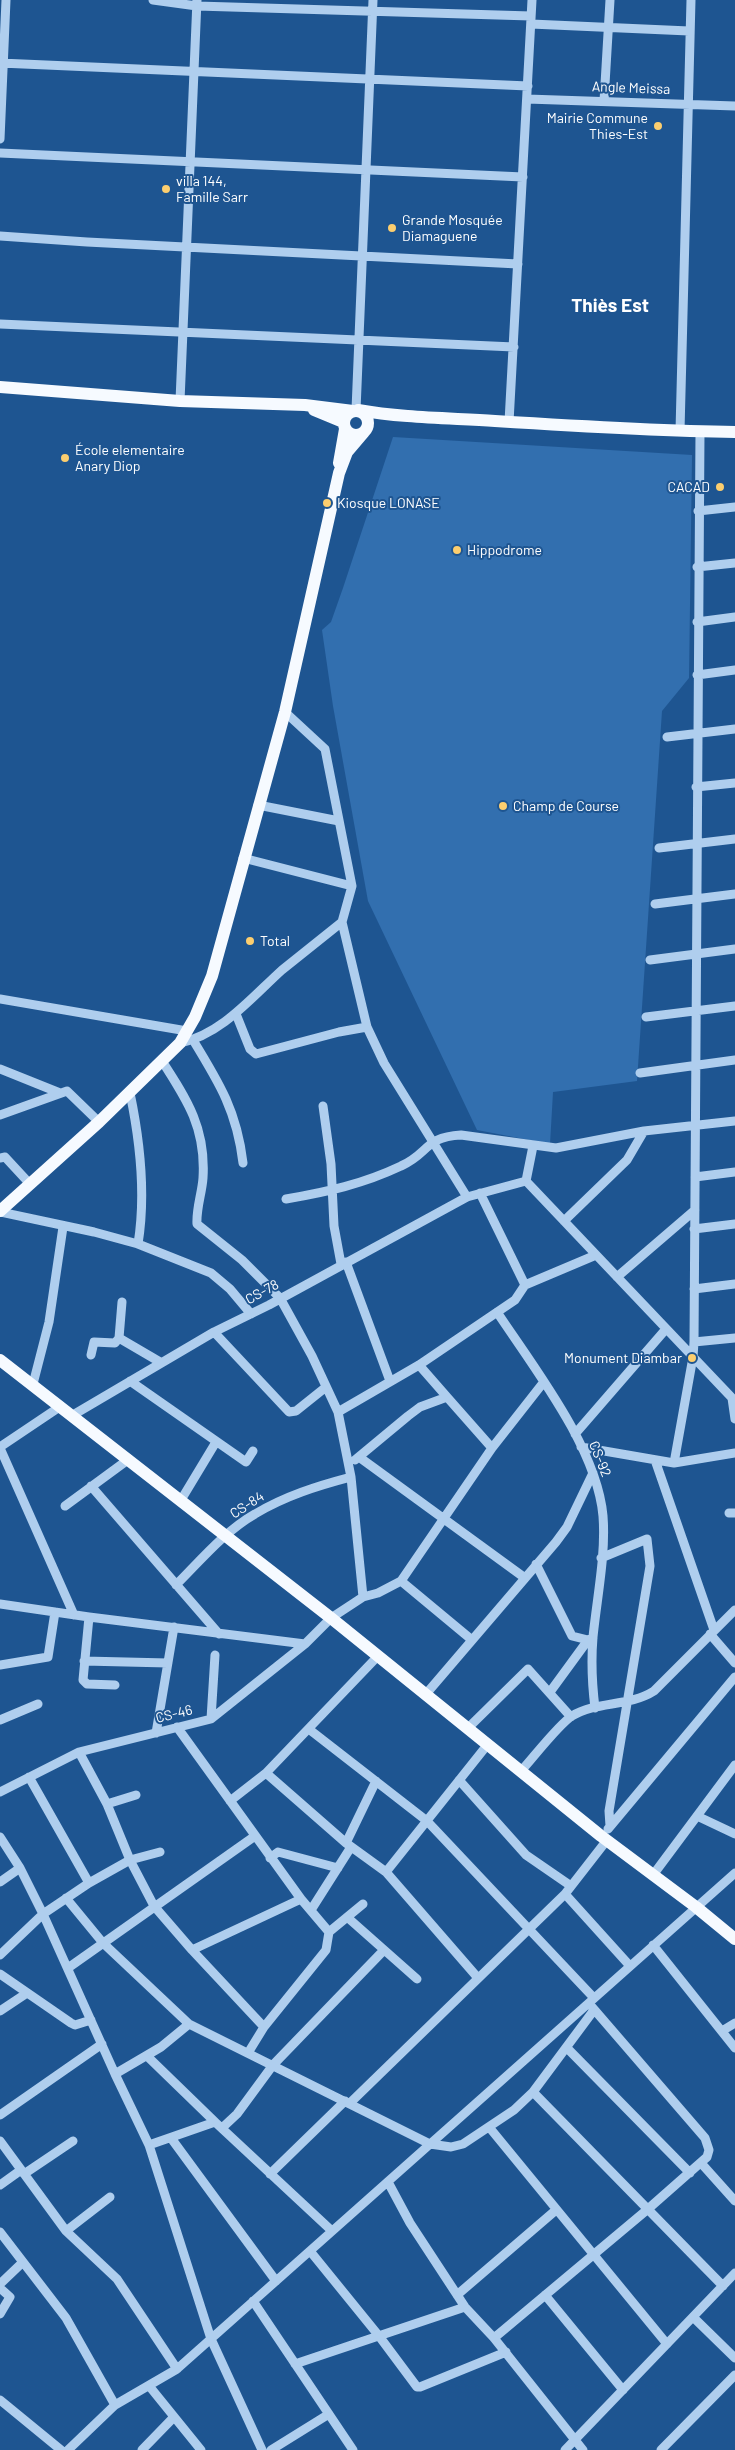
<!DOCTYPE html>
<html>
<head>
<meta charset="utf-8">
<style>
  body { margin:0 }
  canvas { display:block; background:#1e5591 }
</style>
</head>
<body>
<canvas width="735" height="2450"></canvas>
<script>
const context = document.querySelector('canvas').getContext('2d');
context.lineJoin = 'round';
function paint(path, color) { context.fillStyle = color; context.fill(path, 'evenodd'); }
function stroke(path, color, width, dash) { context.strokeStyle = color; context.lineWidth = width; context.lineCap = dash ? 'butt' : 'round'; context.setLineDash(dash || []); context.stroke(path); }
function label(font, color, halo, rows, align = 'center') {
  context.font = font + ' Barlow,sans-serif'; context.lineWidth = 4; context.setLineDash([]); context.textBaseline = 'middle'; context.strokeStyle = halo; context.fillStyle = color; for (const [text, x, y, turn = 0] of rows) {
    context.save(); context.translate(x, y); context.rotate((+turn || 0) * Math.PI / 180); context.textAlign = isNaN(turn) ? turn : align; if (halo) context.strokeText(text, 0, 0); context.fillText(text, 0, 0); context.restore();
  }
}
paint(new Path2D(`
  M393 437 692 455 689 678 662 711 637 1081 553 1092 550 1144 477 1130 368 901 333 706 322 630 331 622 343 588Z`), '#326faf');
stroke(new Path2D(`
  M153 0 197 6 531 16
  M531 24 689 31
  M0 63 528 86
  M527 99 735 106
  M604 101 610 0
  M0 139 6 0
  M0 153 523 177
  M0 236 87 242 518 264
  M0 324 514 347
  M180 401 197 0
  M356 410 373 0
  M509 422 532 0
  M680 431 691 0
  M698 511 735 507
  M697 567 735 563
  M697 622 735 617
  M697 675 735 670
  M285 712 325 749 352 886 342 922 367 1027 384 1063 467 1197
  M667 737 735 729
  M696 787 735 783
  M258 805 339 821
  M659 848 735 839
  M243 858 352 886
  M655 904 735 894
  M650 960 735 949
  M0 999 187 1031
  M236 1014 250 1049 256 1054 339 1032 367 1027
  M646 1017 735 1006
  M193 1040C220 1084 237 1112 243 1163
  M180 1043C221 1035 252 997 282 970 302 954 322 938 342 922
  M162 1061C188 1101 206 1129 203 1178 202 1193 196 1209 197 1224L242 1260 280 1298 312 1356 338 1412 351 1477 363 1597
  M0 1069 60 1093
  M640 1073 735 1060
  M130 1093C140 1141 146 1195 138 1244
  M323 1106 331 1164 334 1226 341 1264
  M0 1115 67 1091 99 1122
  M0 1158 5 1157 30 1184
  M695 1177 735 1172
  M526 1181 732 1398 735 1419
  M526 1181 533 1146
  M286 1199C327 1192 363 1184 401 1166 429 1154 424 1137 461 1135L556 1148 644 1131 735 1121
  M0 1212 94 1232 138 1244 211 1273 230 1289 251 1314
  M564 1221 627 1160 644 1131
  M694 1229 735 1224
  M346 1262 390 1381
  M617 1277 695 1210
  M525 1285 596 1255
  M694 1289 735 1284
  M497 1312C534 1368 597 1448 603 1516 606 1555 597 1597 593 1637 591 1661 592 1684 595 1708
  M214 1332 289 1412 296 1411 326 1387
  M119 1338 122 1302
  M694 1342 735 1338
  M91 1355 94 1342 115 1343 119 1338 160 1362
  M419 1365 447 1397
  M130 1381 246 1462 253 1451
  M33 1384 49 1322 63 1227
  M338 1412 419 1365 515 1300 525 1285 480 1193
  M73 1415 214 1332 269 1305 467 1197 526 1181
  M575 1434 666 1329
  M0 1447 61 1406
  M581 1447 674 1463 735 1453
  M0 1448 74 1615
  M359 1457 525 1578
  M355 1460 408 1416 420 1407 447 1397 492 1448
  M655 1460 714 1630
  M674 1463 693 1357 694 1342 700 432
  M91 1486 219 1634
  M181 1500 216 1442
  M65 1506 129 1459
  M729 1513H735
  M601 1558 647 1539 650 1566 609 1811 610 1826
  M536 1564 572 1636 588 1640 593 1638
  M401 1581 472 1640
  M176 1585C200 1561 225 1531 255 1514 285 1496 317 1486 351 1477
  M0 1604 89 1617 305 1644
  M89 1617 83 1680 87 1684 115 1685
  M710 1634 735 1663
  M84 1661 168 1663
  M0 1665 48 1657 55 1612
  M550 1692 588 1640
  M426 1694 556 1542 567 1527 593 1473
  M211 1719 215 1655
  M0 1720 38 1704
  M177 1727 301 1899
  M468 1728 528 1669 571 1717
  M310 1730 427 1821 594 1998
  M156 1733 174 1627
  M79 1752 107 1804 130 1860 154 1906 192 1950 301 1899 329 1932 326 1950 264 2027 248 2053
  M521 1771C533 1758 559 1724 572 1716 596 1701 629 1707 654 1691L735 1610
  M266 1773 346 1843 386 1872 478 1978
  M29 1777 89 1883
  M459 1780 526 1855 571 1886
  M0 1792 79 1752 211 1719 305 1644 331 1618 363 1597 378 1593 401 1581 492 1448 543 1383
  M230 1801 266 1773 378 1656
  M107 1804 136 1795
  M697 1816 735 1834
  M608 1829 735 1677
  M0 1837 20 1868 43 1914 115 2074 149 2145 211 2339 262 2450
  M346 1843 376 1781
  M270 1858 278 1852 338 1868
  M386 1872 488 1744
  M653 1875 735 1765
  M0 1882 20 1868
  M565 1894 630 1966
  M66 1898 103 1943 189 2024 430 2144 451 2147 463 2144 514 2110 533 2092 594 2010
  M311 1910 351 1847
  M347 1917 417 1979
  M329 1932 363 1904
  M653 1945 735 2048
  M192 1950 264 2027
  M0 1955 43 1914 89 1883 130 1860 160 1852
  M68 1968 255 1836
  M0 1974 71 2023 75 2025 91 2020
  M0 2011 27 1993
  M722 2031 735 2023
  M567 2048 690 2173
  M147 2056 215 2122
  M115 2074 161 2047 189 2024
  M533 2092 723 2286
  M350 2103 565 1894 607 1840
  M0 2115 102 2044
  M489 2127 667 2344
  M222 2128 237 2114 273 2065 384 1950
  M171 2138 276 2281
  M0 2141 66 2231 117 2279 177 2369
  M149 2145 215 2122 332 2231
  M701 2163 735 2201
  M24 2174 73 2141
  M270 2174 345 2101
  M388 2182 410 2223 465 2307 494 2338 583 2450
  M0 2185 21 2170
  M66 2231 110 2197
  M0 2232 66 2318 115 2405
  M310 2251 379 2336 417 2387H420L506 2352
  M0 2284 23 2262
  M0 2288 10 2297 0 2314
  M457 2295 556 2210
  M545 2295 623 2390
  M253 2301 353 2450
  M693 2317 735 2358
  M494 2338 648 2209 707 2157 709 2150 705 2138 592 2007
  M295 2364 465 2307
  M150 2387 201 2450
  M0 2400 61 2450
  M68 2450 115 2405 177 2369 735 1873
  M142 2450 174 2417
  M271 2450 329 2414
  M565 2450 735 2273
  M661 2450 735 2375`), '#afceee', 9);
stroke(new Path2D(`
  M0 387 180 401 305 405 353 411
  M314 410 343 422
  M358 410C403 418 449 418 495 421 575 426 655 431 735 432
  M344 423a12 12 0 1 1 24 0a12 12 0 1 1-24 0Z
  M339 463 345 429
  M0 1211 99 1122 180 1043 195 1017 212 976 285 712 339 473 347 452 364 432
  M0 1360 331 1618 601 1836 696 1907 735 1939`), '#f6faff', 12);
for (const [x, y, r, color] of [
  [658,126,5,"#fcce6f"],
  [166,189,5,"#fcce6f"],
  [392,228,5,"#fcce6f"],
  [65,458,5,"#fcce6f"],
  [720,487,5,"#fcce6f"],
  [327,503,5,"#fcce6f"],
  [457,550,5,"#fcce6f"],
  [503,806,5,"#fcce6f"],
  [250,941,5,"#fcce6f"],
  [692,1358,5,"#fcce6f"]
]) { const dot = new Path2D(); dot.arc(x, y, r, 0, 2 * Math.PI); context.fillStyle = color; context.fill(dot); stroke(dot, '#1e5591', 2); }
label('14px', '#fff', '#1e5591', [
  ["Angle Meissa",631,88,2],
  ["CS-78",262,1292,-29],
  ["CS-92",600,1459,68],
  ["CS-84",247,1505,-33],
  ["CS-46",174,1714,-14]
]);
label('14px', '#fff', '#1e5591', [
  ["Mairie Commune",648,118,"right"],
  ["Thies-Est",648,134,"right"],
  ["villa 144,",176,181],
  ["Famille Sarr",176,197],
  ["Grande Mosquée",402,220],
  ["Diamaguene",402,236],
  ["École elementaire",75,450],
  ["Anary Diop",75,466],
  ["CACAD",710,487,"right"],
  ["Kiosque LONASE",337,503],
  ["Hippodrome",467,550],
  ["Champ de Course",513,806],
  ["Total",260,941],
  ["Monument Diambar",682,1358,"right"]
], 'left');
label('bold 19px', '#fff', '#1e5591', [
  ["Thiès Est",610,306]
]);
</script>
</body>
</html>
